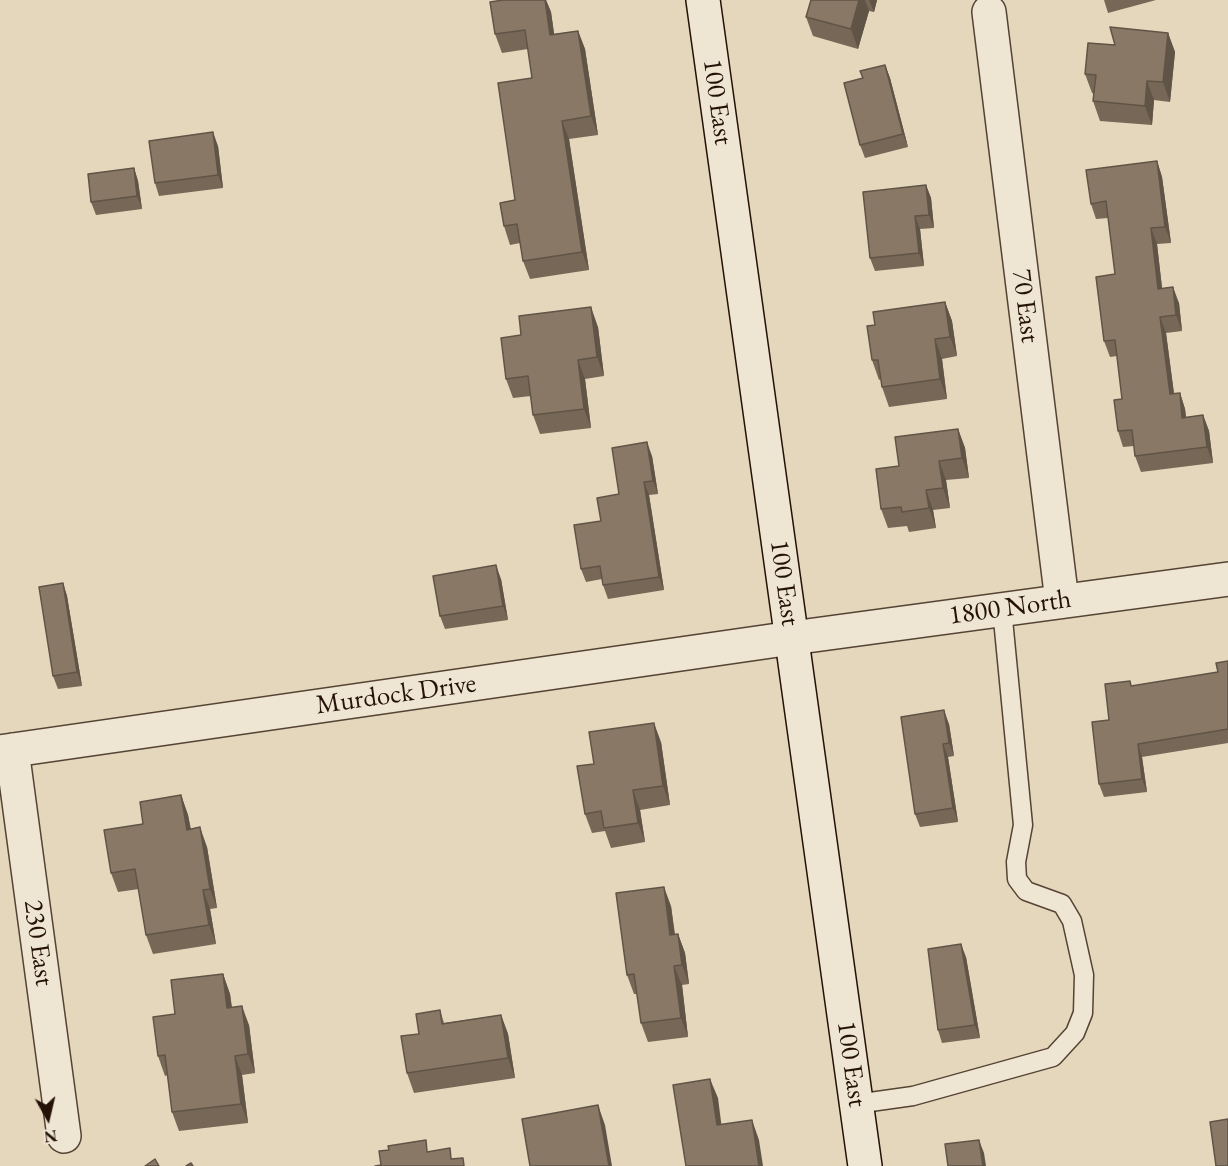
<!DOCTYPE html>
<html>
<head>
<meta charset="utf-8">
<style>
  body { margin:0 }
  #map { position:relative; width:1228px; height:1166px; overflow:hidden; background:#e5d7bc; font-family:"EB Garamond",serif }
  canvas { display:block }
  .north { position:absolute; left:18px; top:1088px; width:60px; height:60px; -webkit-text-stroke:4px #eee5d3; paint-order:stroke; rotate:172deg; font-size:16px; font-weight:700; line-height:24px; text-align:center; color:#251207 }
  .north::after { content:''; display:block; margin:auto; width:21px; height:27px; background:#251207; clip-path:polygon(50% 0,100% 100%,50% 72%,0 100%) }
</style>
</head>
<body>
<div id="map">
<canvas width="1228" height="1166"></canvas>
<div class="north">N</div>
</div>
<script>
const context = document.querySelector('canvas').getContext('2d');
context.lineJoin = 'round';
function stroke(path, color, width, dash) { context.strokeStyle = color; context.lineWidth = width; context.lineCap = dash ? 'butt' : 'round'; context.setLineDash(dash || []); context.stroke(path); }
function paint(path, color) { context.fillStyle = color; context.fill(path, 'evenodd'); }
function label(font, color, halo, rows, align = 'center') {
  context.font = font + ' "EB Garamond",serif'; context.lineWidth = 4.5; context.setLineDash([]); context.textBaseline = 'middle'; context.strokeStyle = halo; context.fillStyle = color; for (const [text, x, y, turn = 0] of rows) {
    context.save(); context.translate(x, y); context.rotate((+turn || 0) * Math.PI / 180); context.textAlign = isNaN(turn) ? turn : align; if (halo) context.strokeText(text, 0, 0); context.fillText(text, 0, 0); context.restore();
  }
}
const service = new Path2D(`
  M856 1104 913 1096 1053 1057 1075 1033 1083 1013 1084 975 1072 921 1062 904 1026 891 1017 879 1016 862 1023 825 1002 609`);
const minor = new Path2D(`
  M989 12 1062 601
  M12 750 64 1136
  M0 752 792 638`);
const tertiary = new Path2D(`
  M792 638 1228 579`);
const secondary = new Path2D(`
  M703 0 865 1166`);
stroke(service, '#554334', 21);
stroke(minor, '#554334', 36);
stroke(tertiary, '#554334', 36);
stroke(secondary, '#251207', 36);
stroke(service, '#eee5d3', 18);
stroke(minor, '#eee5d3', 33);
stroke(tertiary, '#eee5d3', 33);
stroke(secondary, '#eee5d3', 33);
paint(new Path2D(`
  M503 0H546L551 12 554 34 578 31 585 49 598 135 569 139 589 270 530 279 523 261 520 243 510 245 504 226 515 200 532 78 528 49 502 53 495 34Z
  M811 0H877L874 12 869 11 858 49 813 36 806 17Z
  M1104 0H1156L1108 13Z
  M1168 33 1175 52 1170 102 1154 100 1152 125 1100 121 1093 101 1094 94 1092 93 1085 74 1115 45Z
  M885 65 890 78 908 147 865 158 860 145Z
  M218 146 223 188 159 196 155 183Z
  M1157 161 1162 177 1171 243 1157 244 1162 288 1179 303 1182 331 1166 333 1174 393H1180L1185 409 1186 417 1203 415 1209 431 1213 463 1141 472 1135 456 1134 446 1123 447 1118 431 1122 399 1117 356 1110 357 1104 341 1115 274 1108 218 1096 219 1091 204Z
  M134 168 138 181 142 209 96 215 91 202Z
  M926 185 931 198 934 228 920 229 924 266 875 271 870 258Z
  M945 302 952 321 957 356 942 359 947 399 889 407 882 387 881 379 879 380 872 360 875 325Z
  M598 327 604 376 585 379 591 428 540 434 533 415 531 396 513 398 506 379Z
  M958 429 965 448 969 478 946 480 950 508 933 510 936 528 909 532 907 526 888 528 881 509Z
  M652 456 658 494 649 495 664 590 608 599 603 585 602 579 586 582 581 569 619 494Z
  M501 579 508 620 445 629 440 616Z
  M63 583 67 596 82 686 58 689 53 676Z
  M1228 661V743L1142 757 1147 792 1104 797 1099 784 1109 720 1132 686 1218 672Z
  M949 724 954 756 948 757 958 822 920 827 915 814Z
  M661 742 670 805 640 810 645 842 611 848 605 831 592 833 585 814 594 764Z
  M181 795 188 815 191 829 207 847 217 908 210 909 216 944 153 954 146 935 139 889 118 892 111 873 143 824Z
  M671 906 675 934H678L685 953 689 984 682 985 688 1037 648 1042 641 1023 637 994H634L627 975Z
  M966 957 980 1038 942 1043 938 1030Z
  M223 974 230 994 232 1007 249 1025 255 1073 242 1075 248 1123 179 1131 172 1112 168 1075 165 1076 158 1056 175 1014Z
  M440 1010 444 1023 501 1015 508 1034 515 1078 414 1093 407 1073 419 1034Z`), '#766757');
paint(new Path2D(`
  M545 0H546L551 12 557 54 550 35Z
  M859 0H865L869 11 858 49 851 29Z
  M869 0H877L874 12Z
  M578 31 585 49 598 135 591 116Z
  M1168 33 1175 52 1170 102 1163 82Z
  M885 65 890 78 908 147 903 134Z
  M1147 81 1154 100 1152 125 1145 106Z
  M562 121 569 139 589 270 582 252Z
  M213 132 218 146 223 188 218 175Z
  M1157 161 1162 177 1171 243 1165 227Z
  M134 168 138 181 142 209 137 196Z
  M926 185 931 198 934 228 929 215Z
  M915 216 920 229 924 266 919 253Z
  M1151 228 1157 244 1164 305 1158 289Z
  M1173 287 1179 303 1182 331 1176 315Z
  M945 302 952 321 957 356 950 337Z
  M591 307 598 327 604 376 597 357Z
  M1160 317 1166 333 1176 410 1170 394Z
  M935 339 942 359 947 399 940 379Z
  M578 360 585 379 591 428 584 409Z
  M1180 393 1185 409 1188 433 1182 418Z
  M1203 415 1209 431 1213 463 1207 447Z
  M958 429 965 448 969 478 962 458Z
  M647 442 652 456 658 494 653 481Z
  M939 461 946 480 950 508 943 488Z
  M644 482 649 495 664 590 659 577Z
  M926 490 933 510 936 528 929 508Z
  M496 565 501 579 508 620 503 606Z
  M63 583 67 596 82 686 77 672Z
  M944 710 949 724 954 756 949 743Z
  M654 723 661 742 670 805 663 786Z
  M943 744 948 757 958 822 953 808Z
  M1138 744 1142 757 1147 792 1142 779Z
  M633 790 640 810 645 842 638 823Z
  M181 795 188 815 194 849 187 830Z
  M200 827 207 847 217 908 210 889Z
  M664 887 671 906 677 954 670 935Z
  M203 890 210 909 216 944 209 925Z
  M678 934 685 953 689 984 682 965Z
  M961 944 966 957 980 1038 975 1025Z
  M674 966 682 985 688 1037 681 1018Z
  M223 974 230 994 234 1027 227 1008Z
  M242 1006 249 1025 255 1073 248 1054Z
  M501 1015 508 1034 515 1078 508 1058Z
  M235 1056 242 1075 248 1123 241 1104Z
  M710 1079 718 1098 724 1145 717 1125Z
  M598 1105 605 1125 612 1166H609Z
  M752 1120 759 1140 763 1166H759Z
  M979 1140 984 1153 986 1166H983Z`), '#605447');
const building = new Path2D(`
  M503 0H545L550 35 578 31 591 116 562 121 582 252 523 261 517 224 504 226 500 203 515 200 498 83 532 78 525 30 495 34 490 2Z
  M811 0H859L851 29 806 17Z
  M1110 27 1168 33 1163 82 1147 81 1145 106 1093 101 1096 75 1085 74 1088 43 1115 45Z
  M885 65 903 134 860 145 844 83 863 78 860 71Z
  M213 132 218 175 155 183 149 141Z
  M1157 161 1165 227 1151 228 1158 289 1173 287 1176 315 1160 317 1170 394 1180 393 1182 418 1203 415 1207 447 1135 456 1132 430 1118 431 1114 400 1122 399 1115 340 1104 341 1096 277 1115 274 1106 201 1091 204 1086 170Z
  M134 168 137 196 91 202 88 174Z
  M926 185 929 215 915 216 919 253 870 258 863 192Z
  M945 302 950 337 935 339 940 379 882 387 878 360H872L867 326 875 325 873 312Z
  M591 307 597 357 578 360 584 409 533 415 528 376 506 379 501 338 521 335 519 316Z
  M958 429 962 458 939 461 943 488 926 490 929 508 902 512 901 507 881 509 876 469 899 466 895 437Z
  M647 442 653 481 644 482 659 577 603 585 600 566 581 569 574 525 601 521 597 498 619 494 612 448Z
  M496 565 503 606 440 616 433 576Z
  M63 583 77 672 53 676 39 587Z
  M1228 661V729L1138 744 1142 779 1099 784 1092 722 1109 720 1105 684 1130 681 1131 686 1218 672 1216 663Z
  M944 710 949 743 943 744 953 808 915 814 901 717Z
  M654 723 663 786 633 790 638 823 604 828 601 811 585 814 577 766 594 764 589 732Z
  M181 795 187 830 200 827 210 889 203 890 209 925 146 935 135 869 111 873 104 830 143 824 140 802Z
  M664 887 670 935 678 934 682 965 674 966 681 1018 641 1023 634 974 627 975 616 893Z
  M961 944 975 1025 938 1030 928 949Z
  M223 974 227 1008 242 1006 248 1054 235 1056 241 1104 172 1112 165 1055 158 1056 153 1017 175 1014 171 980Z
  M440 1010 442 1024 501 1015 508 1058 407 1073 401 1036 419 1034 416 1014Z
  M710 1079 717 1125 752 1120 759 1166H686L673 1085Z
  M598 1105 609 1166H530L522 1119Z
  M1228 1119V1166H1216L1210 1122Z
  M426 1140 427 1152 450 1148 451 1159 463 1158 464 1166H375L381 1165 379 1151 389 1150 388 1146Z
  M979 1140 983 1166H948L945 1144Z
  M155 1159 159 1166H145Z
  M191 1163 193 1166H186Z`);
paint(building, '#897865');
stroke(building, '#605447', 1.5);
label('27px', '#251207', '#eee5d3', [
  ["100 East",717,102,82],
  ["70 East",1025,306,83],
  ["100 East",784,583,82],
  ["1800 North",1010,608,-8],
  ["Murdock Drive",396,695,-8],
  ["230 East",38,943,82],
  ["100 East",851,1064,82]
]);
</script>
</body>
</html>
